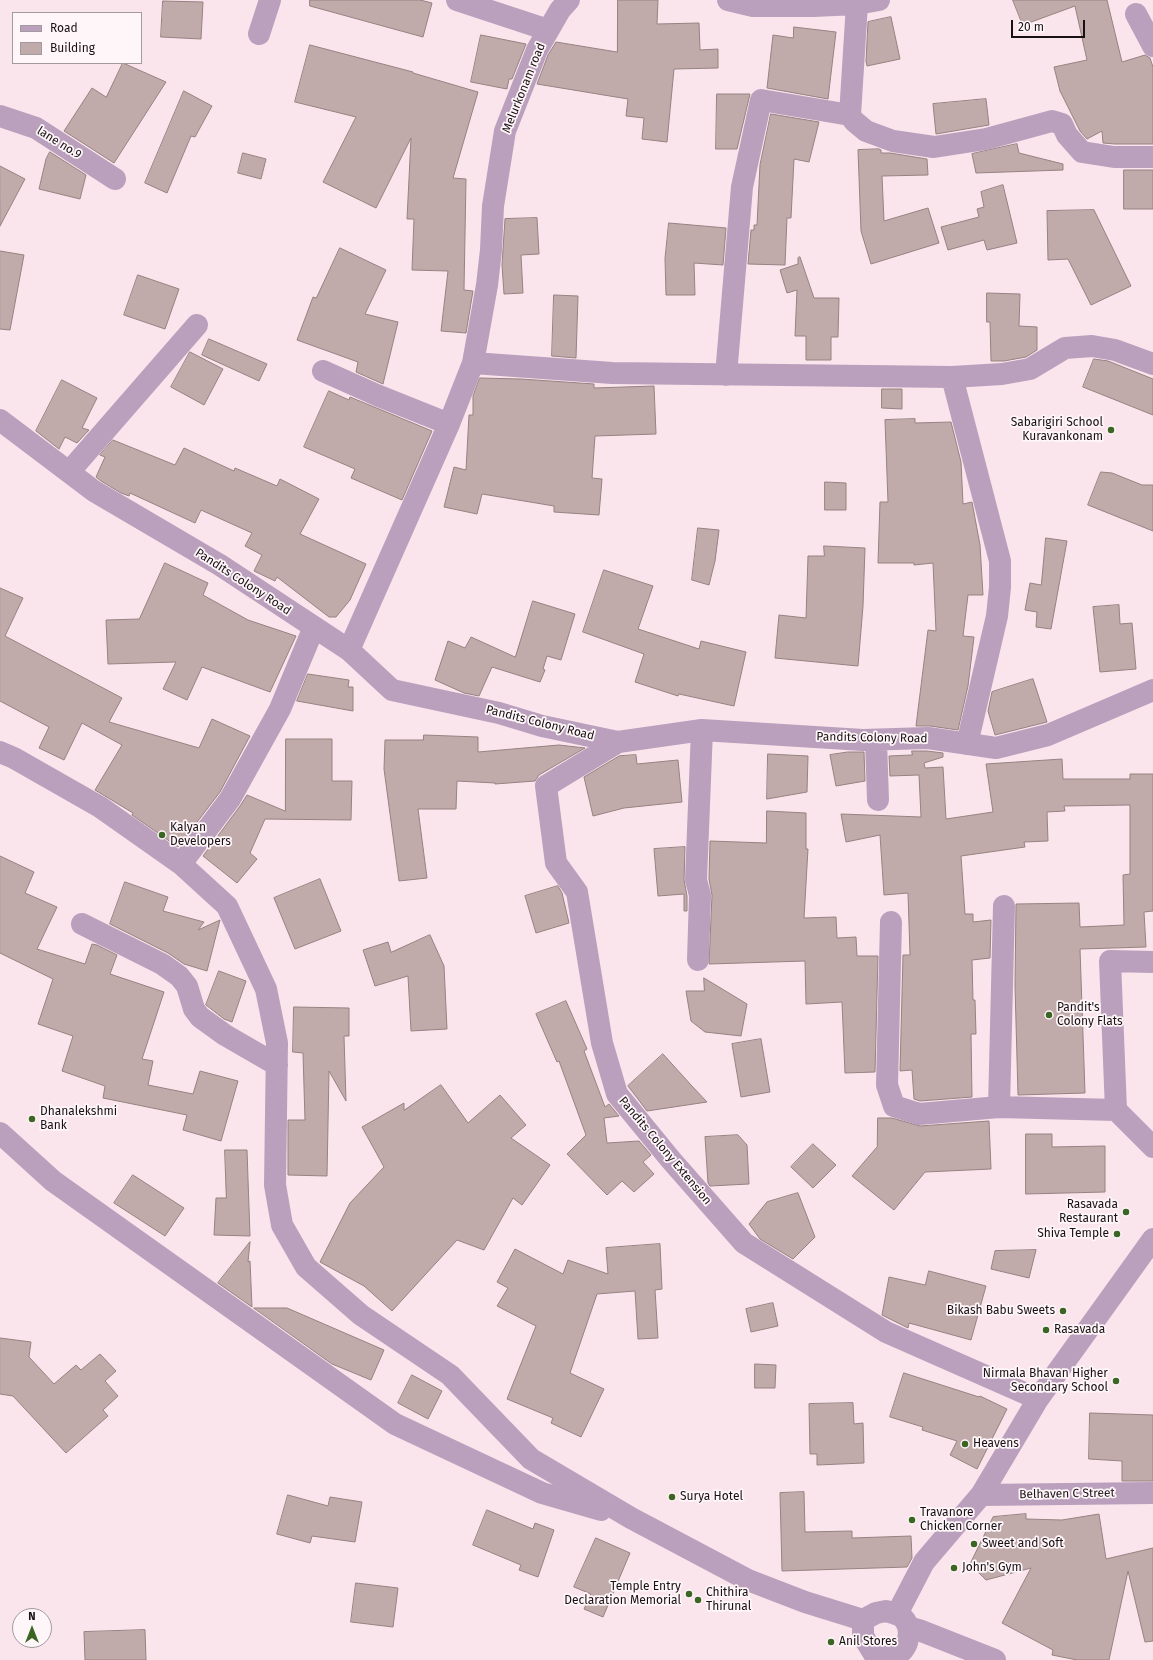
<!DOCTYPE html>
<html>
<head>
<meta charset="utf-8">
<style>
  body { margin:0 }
  #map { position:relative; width:1153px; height:1660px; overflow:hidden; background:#fae5ed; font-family:"Fira Sans",sans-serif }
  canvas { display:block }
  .legend { position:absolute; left:12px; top:12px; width:130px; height:52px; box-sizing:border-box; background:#fff6f9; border:1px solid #a39a9d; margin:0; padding:5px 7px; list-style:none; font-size:12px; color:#181114 }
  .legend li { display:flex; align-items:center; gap:8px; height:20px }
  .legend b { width:20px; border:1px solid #a39a9d }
  .north { position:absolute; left:12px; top:1608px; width:40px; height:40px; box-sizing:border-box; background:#fff6f9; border:1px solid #a39a9d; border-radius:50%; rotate:0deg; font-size:11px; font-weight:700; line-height:16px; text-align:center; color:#181114 }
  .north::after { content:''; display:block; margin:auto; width:14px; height:18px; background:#3b6522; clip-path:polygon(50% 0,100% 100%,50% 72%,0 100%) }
  .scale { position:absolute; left:1011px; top:20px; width:74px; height:18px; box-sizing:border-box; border:2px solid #181114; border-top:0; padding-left:5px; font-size:12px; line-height:14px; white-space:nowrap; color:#181114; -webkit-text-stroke:3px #fff6f9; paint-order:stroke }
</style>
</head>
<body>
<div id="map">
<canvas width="1153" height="1660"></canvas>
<ul class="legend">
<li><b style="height:5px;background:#baa0bc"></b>Road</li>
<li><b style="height:11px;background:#c1abaa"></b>Building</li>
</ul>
<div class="north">N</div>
<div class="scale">20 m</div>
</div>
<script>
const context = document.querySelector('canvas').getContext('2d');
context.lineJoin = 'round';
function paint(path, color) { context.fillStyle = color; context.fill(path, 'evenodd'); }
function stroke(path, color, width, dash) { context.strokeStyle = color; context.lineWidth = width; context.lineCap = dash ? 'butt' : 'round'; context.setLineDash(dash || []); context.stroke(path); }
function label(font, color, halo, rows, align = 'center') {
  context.font = font + ' "Fira Sans",sans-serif'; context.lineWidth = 3.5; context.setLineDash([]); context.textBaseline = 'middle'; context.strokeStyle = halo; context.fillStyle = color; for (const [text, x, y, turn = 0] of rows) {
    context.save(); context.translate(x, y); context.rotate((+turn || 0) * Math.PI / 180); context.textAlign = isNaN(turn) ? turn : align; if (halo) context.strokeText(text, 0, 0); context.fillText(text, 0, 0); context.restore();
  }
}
const building = new Path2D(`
  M310 0H420L432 3 423 37 310 6Z
  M618 0H658L657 24 699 23 700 50 718 49V68L674 69 667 142 642 139 644 118 626 116 628 99 537 84 548 55 556 42 617 52Z
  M1013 0H1107L1122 62 1145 55 1150 58 1153 67V144H1115L1103 143 1102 131 1087 139 1080 131 1060 91 1054 67 1087 60 1075 6 1023 25Z
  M163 1 203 2 201 39 161 37Z
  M891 17 900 59 867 66 866 61 868 22Z
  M794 27 836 32 828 99 767 88 773 35 793 38Z
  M481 35 526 44 512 79H509L507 89 471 82Z
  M310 45 413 72V73L478 92 453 178 466 179 464 290 473 291 466 333 441 331 448 271 412 270 414 219H407L411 138 376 208 323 182 356 117 295 102Z
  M123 63 166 82 114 163 64 131 92 88 106 97Z
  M184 91 212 106 195 137 191 136 167 193 145 183Z
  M717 94H750L737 149H716Z
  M986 99 989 125 936 134 933 104Z
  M771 114 819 122 809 162 794 159 791 218H787L785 265 748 264 751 230H754V225H757L760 165Z
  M1017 144 1019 153 1063 164V170L976 173 972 154Z
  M879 149 881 150V153H890L927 159 928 175 882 176 884 221 928 208 939 243 871 264 861 231 858 150Z
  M50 152 86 175 80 199 39 189 46 159Z
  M243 153 266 159 261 179 238 173Z
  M0 166 25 179 0 226Z
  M1124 170H1153V209H1124Z
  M1003 185 1017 243 987 250 984 240 948 250 941 227 979 217 977 209 984 207 981 192Z
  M1094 210 1131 286 1091 305 1068 259 1048 260 1047 211Z
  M537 218 539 254 521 255 523 293 504 294 502 265 505 219Z
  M669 223 726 228 723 265 694 263 695 295H666L665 259Z
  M340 248 386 270 365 314 398 322 383 384 356 372 358 362 297 340 313 297 316 298Z
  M0 251 24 255 10 330 0 329Z
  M800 257 814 298H839L838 337H831V360H806V336H795L797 290 787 293 780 270 798 264V258Z
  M138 275 179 289 165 329 124 315Z
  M987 293 1020 294 1019 326 1037 327V350L1026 357 1004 361H991L990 322H987Z
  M554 295 578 296 576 358 552 356Z
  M209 339 267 364 259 381 202 355Z
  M190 352 223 369 204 405 171 387Z
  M1094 359 1108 361 1153 379V415L1083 387Z
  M480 378 521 379 594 384V388L654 386 656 434 595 436 592 478 602 479 599 515 554 512V506L482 494 477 514 444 507 454 467 466 470 469 415H473V396Z
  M62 380 97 398 82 428 89 430 77 443 65 437 59 449 36 431Z
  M882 389H902V409L882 408Z
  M329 391 349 400 350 397 432 431 402 500 351 478 355 469 304 447Z
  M915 419V423L951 422 961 462 963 504 972 502 980 545 983 595H968L963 636 974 637 968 686 958 730 930 726H916L928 630 936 631 933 563 914 565V563H878L880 502H888L885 420Z
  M113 440 175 465 184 448 234 471 235 468 277 486 280 479 319 499 300 534 366 564 350 600 336 617H329L277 577 275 581 254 571 262 555 245 546 252 533 201 510 195 523 130 493 129 496 121 493 101 481 96 477 105 457 100 455Z
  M1101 472 1112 473 1142 485H1153V531L1088 505Z
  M825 482 846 483V510H825Z
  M698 528 719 530 715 561 709 585 692 580Z
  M1046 538 1067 541 1051 629 1036 627 1037 612 1025 610 1030 583 1041 585Z
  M824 546 865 548 863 606 858 666 775 658 779 615 806 618 808 556H824Z
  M165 563 208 583 203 595 248 620 296 636 270 692 202 667 187 700 163 689 176 662 108 664 106 620 139 619Z
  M604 570 653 586 638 629 699 649 701 641 746 652 734 706 679 694 678 696 635 682 644 654 583 632Z
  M0 588 23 598 5 636 122 698 109 722 199 748 212 719 250 736 220 792 178 847 132 815 133 813 95 790 122 745 82 723 64 760 39 748 49 727 0 701Z
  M533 601 575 614 561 660 547 656 543 669 545 670 540 682 492 667 479 696 464 693 435 680 448 641 465 648 471 637 515 657Z
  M1119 605 1120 624 1132 623 1136 669 1100 672 1093 607Z
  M308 674 349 680 348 687H353V711L297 701Z
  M1033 679 1047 722 995 735 988 711 992 692Z
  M424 735 478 737V752L559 745 585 748 539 775 535 781 495 784V783L457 781 456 809H418L427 878 399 881 384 769 385 740H423Z
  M286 739H332V781H352L351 820 265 819 250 853 257 859 237 883 203 856 240 806 247 795 285 811Z
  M912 751H927L943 753V757L924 763 925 768 943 767 946 819 993 812 986 764 1062 759 1063 779H1130V774H1153V911L1144 912 1146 947 1080 949 1085 1093 1018 1095 1015 986 1016 904 1079 903 1080 927 1124 925 1123 875 1130 874V805L1064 806 1065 811 1047 812 1048 841 1024 842 1025 847 961 856 965 914H973V922L991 920 990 958 972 960 973 1000H975L976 1034H971L972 1097 920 1101 914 1099 912 1070 900 1071 903 955H910L908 893 884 895 880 835 846 842 841 814 921 817 919 775 890 776 889 756 912 755Z
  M848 752H864L865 781 836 786 830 755Z
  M768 754 808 756 807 792 767 799Z
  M636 755 637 764 678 760 682 802 624 808 593 816 584 777 619 756Z
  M767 811 806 813V849H808L804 918 836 917 837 938 856 937 857 956H878L875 1072 845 1073 842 1002 806 1004 805 961 709 964 712 895 709 879 710 841 766 843Z
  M685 847 684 880 687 896V911H684V894L658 896 654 849Z
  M0 856 34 872 25 893 57 907 37 949 85 964 92 944 97 945 117 955 110 974 164 992 142 1059 153 1061 148 1085 193 1094 200 1071 238 1081 221 1141 183 1130 187 1115 103 1098 105 1086 62 1071 73 1036 38 1024 53 979 0 953Z
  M320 879 341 931 295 949 274 898Z
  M125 882 168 897 163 911 204 922 198 930 220 920 207 971 184 964 168 953 110 924Z
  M558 886 562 893 569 923 536 933 525 896Z
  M430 935 444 966 447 1029 411 1031 408 976 375 986 363 950 388 942 391 952Z
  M219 971 246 981 232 1022 224 1019 206 1005Z
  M704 978 747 1004 741 1036 705 1032 691 1021 686 991H704Z
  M566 1001 587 1049 584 1051 605 1107 609 1104 619 1116 604 1118 607 1143 639 1141 651 1155 643 1162 654 1174 634 1192 622 1181 607 1195 567 1154 586 1135 559 1061 557 1062 536 1014Z
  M294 1007 349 1008V1036H344L346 1101 329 1071 327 1176 288 1175V1120H305L303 1053 293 1052Z
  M761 1039 770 1092 741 1097 732 1044Z
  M663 1054 691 1085 707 1102 647 1111 628 1086Z
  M441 1085 468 1123 500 1095 526 1125 511 1138 550 1165 522 1205 513 1198 484 1250 457 1240 392 1311 364 1286 320 1262 350 1203 384 1167 362 1127 404 1103V1110Z
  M878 1118H892L920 1126 989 1121 991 1169 925 1172 894 1210 852 1176 877 1147Z
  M1026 1134H1052V1147L1105 1146V1192L1026 1194Z
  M738 1135 747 1145 749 1184 710 1186 708 1183 705 1137Z
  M813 1144 836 1165 813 1188 791 1167Z
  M225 1150H247L250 1236 214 1235 216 1198H226Z
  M133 1175 184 1208 165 1236 114 1203Z
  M798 1193 815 1237 793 1259 760 1239 749 1224 767 1202Z
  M250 1242 248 1262 250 1261 252 1307 218 1283Z
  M660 1244 662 1289 655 1290 658 1338 638 1339 635 1291 597 1294 570 1373 604 1389 581 1437 551 1423 553 1418 507 1399 536 1326 497 1306 508 1288 497 1282 515 1249 563 1274 568 1260 608 1274 606 1248Z
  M1036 1250 1029 1278 991 1269 995 1251Z
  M929 1271 986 1286 971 1340 909 1323 908 1328 882 1315 889 1277 925 1285Z
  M773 1303 778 1326 751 1332 746 1309Z
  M254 1308H287L384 1350 371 1380 332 1364Z
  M0 1338 31 1342 29 1357 54 1384 76 1365 81 1370 100 1354 116 1371 105 1381 118 1396 103 1410 108 1416 66 1453 13 1396 0 1394Z
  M755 1364 776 1365 775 1388H755Z
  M904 1373 979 1397 980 1396 1007 1409 977 1469 950 1455 957 1441 922 1430 923 1427 890 1417Z
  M412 1375 442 1391 428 1419 398 1403Z
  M853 1403 854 1424 863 1423 864 1463 817 1465V1454H810L809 1404Z
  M1090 1413 1153 1415V1481H1122V1461L1089 1459Z
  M804 1492 805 1532 852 1531V1538L911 1536 912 1558 907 1567 782 1571 780 1493Z
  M288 1495 328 1506 330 1497 362 1502 355 1542 312 1536 310 1543 277 1534Z
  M487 1510 533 1529 535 1523 554 1530 538 1577 519 1570 521 1565 473 1545Z
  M1026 1514V1519L1062 1520 1099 1514 1106 1559 1153 1548V1641L1145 1642 1128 1571 1109 1660H1077L1052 1655 1053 1650 1002 1623 1031 1568 986 1580 970 1564 993 1517Z
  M596 1538 630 1553 603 1617 584 1609 591 1594 574 1587Z
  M356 1583 398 1588 393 1627 351 1622Z
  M145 1630 146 1660H85L84 1632Z`);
paint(building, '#c1abaa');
stroke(building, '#968281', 1);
stroke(new Path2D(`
  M457 0 548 30
  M728 0 753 6H813L857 4 879 0
  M857 4 850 115 854 121 866 131 893 141 934 147 986 139 1052 121 1062 124 1067 135 1082 152 1114 157H1153
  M1136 14 1153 46
  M259 34 270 0
  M0 116 36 128 115 179
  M473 363 487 285 491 250 493 206 505 131 537 50 560 10 569 0
  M323 371 379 396 449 424
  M726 375 742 187 761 100 850 115
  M952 377 1000 561V587L997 616 967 744
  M0 420 94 491 220 565 349 650 392 690 499 713 542 726 618 742 702 730 863 740 928 738 996 748 1048 735 1153 690
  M69 472 197 325
  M349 650 449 424 473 363 612 373 952 377 1002 374 1030 369 1065 348 1092 346 1115 350 1153 364
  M876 740 878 800
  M618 742 546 786 556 863 577 892 602 1043 617 1094 671 1160 744 1243 886 1332 1038 1399
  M0 752 14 758 100 807 181 864 227 906 266 989 277 1043 275 1185 282 1225 306 1267 361 1315 450 1375 531 1459 631 1518 748 1580 805 1602 863 1620
  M181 864 230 799 280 709 314 627
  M891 922 887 1085 894 1106 919 1114 999 1107 1116 1110 1153 1147
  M82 924 162 964 179 976 187 986 194 1009 200 1017 225 1035 277 1065
  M698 960 700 895 696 880 702 730
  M999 1107 1004 906
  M1116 1110 1110 961 1153 962
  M0 1133 53 1181 395 1424 542 1493 601 1510
  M981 1495 1153 1493
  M886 1611C892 1613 899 1614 903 1618 915 1630 907 1657 889 1657 885 1657 879 1655 874 1654L863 1636V1620L876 1613Z
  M897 1614 924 1562 981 1495 1038 1399 1153 1239
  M908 1627 919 1630 995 1660`), '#baa0bc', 22);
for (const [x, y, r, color] of [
  [1111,430,4,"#3b6522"],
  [162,835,4,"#3b6522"],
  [1049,1015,4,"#3b6522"],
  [32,1119,4,"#3b6522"],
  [1126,1212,4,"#3b6522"],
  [1117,1234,4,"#3b6522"],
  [1063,1311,4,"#3b6522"],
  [1046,1330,4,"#3b6522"],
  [1116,1381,4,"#3b6522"],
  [965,1444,4,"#3b6522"],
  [672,1497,4,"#3b6522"],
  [912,1520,4,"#3b6522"],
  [974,1544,4,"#3b6522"],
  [954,1568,4,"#3b6522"],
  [689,1594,4,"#3b6522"],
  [698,1600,4,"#3b6522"],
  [831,1642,4,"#3b6522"]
]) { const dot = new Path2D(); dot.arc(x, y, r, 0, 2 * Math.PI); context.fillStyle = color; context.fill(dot); stroke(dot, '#fff6f9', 1.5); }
label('12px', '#181114', '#fff6f9', [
  ["Melurkonam road",524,88,-68],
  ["lane no.9",59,143,32],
  ["Pandits Colony Road",243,582,33],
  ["Pandits Colony Road",540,723,14],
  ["Pandits Colony Road",872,738,1],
  ["Pandits Colony Extension",665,1151,50],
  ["Belhaven C Street",1067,1494,-1]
]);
label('12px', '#181114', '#fff6f9', [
  ["Sabarigiri School",1103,423,"right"],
  ["Kuravankonam",1103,437,"right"],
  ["Kalyan",170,828],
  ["Developers",170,842],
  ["Pandit's",1057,1008],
  ["Colony Flats",1057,1022],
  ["Dhanalekshmi",40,1112],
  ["Bank",40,1126],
  ["Rasavada",1118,1205,"right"],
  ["Restaurant",1118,1219,"right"],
  ["Shiva Temple",1109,1234,"right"],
  ["Bikash Babu Sweets",1055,1311,"right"],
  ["Rasavada",1054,1330],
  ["Nirmala Bhavan Higher",1108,1374,"right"],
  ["Secondary School",1108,1388,"right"],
  ["Heavens",973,1444],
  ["Surya Hotel",680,1497],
  ["Travanore",920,1513],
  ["Chicken Corner",920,1527],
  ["Sweet and Soft",982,1544],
  ["John's Gym",962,1568],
  ["Temple Entry",681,1587,"right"],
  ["Declaration Memorial",681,1601,"right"],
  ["Chithira",706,1593],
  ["Thirunal",706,1607],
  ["Anil Stores",839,1642]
], 'left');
</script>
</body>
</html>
